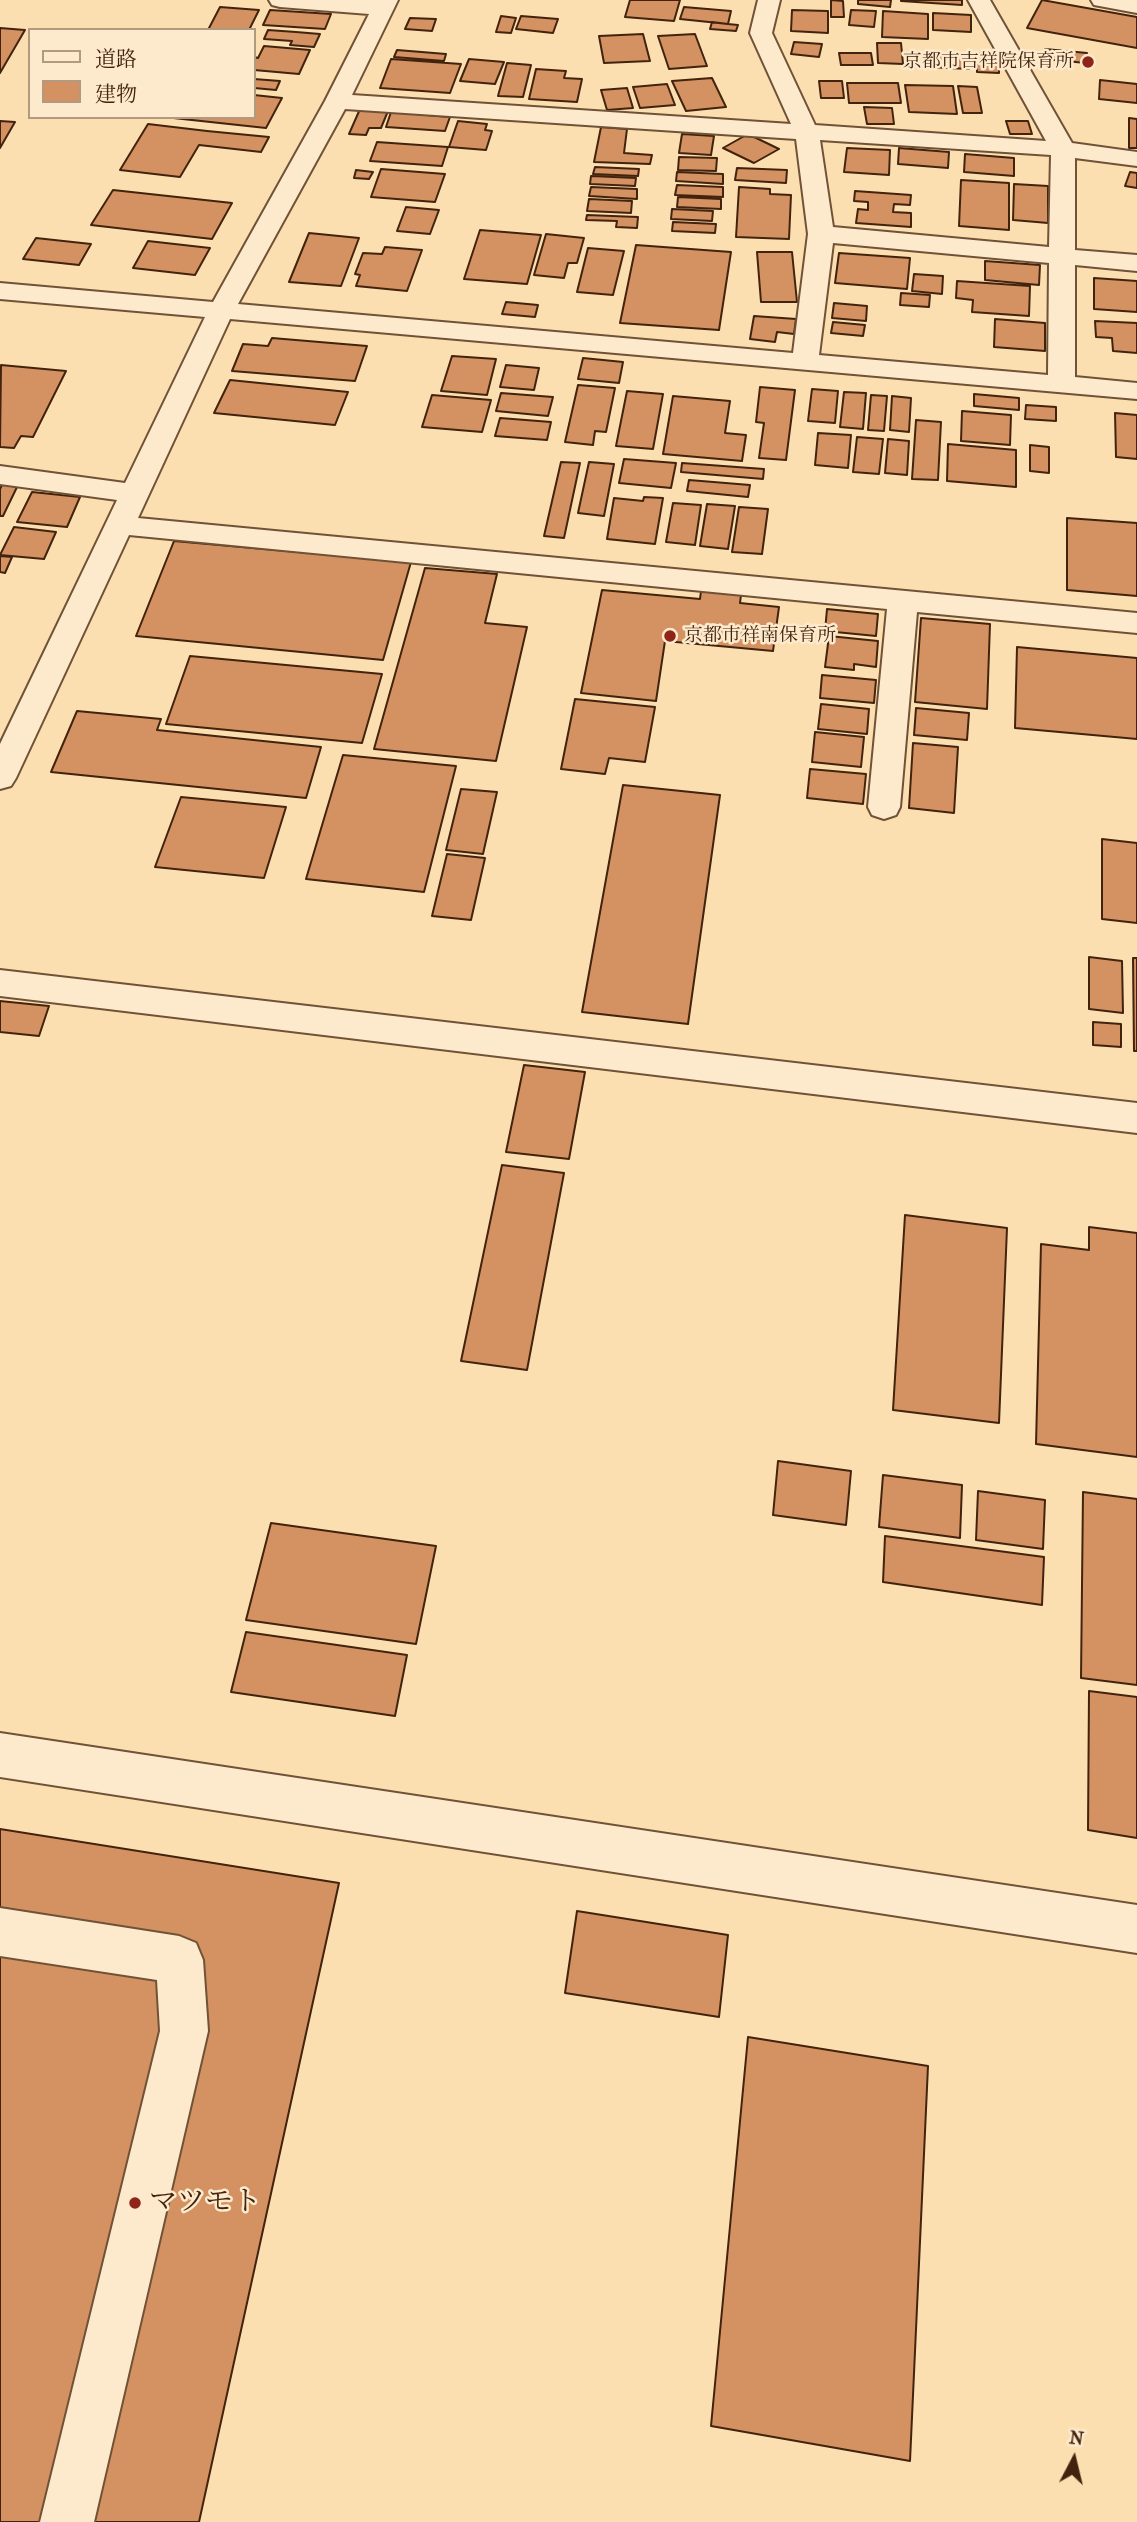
<!DOCTYPE html>
<html>
<head>
<meta charset="utf-8">
<style>
  body { margin:0 }
  #map { position:relative; width:1137px; height:2522px; overflow:hidden; background:#fcdfb1; font-family:"IM FELL French Canon","Noto Serif JP",serif }
  canvas { display:block }
  .legend { position:absolute; left:28px; top:28px; width:228px; height:91px; box-sizing:border-box; background:#fdeacc; border:2px solid #b29a80; margin:0; padding:9px 12px; list-style:none; font-size:21px; color:#42230e }
  .legend li { display:flex; align-items:center; gap:14px; height:35px }
  .legend b { width:35px; border:2px solid #b29a80 }
  .north { position:absolute; left:1039px; top:2424px; width:70px; height:70px; -webkit-text-stroke:5px #fdeacc; paint-order:stroke; rotate:7deg; font-size:19px; font-weight:700; line-height:28px; text-align:center; color:#42230e }
  .north::after { content:''; display:block; margin:auto; width:24px; height:32px; background:#42230e; clip-path:polygon(50% 0,100% 100%,50% 72%,0 100%) }
</style>
</head>
<body>
<div id="map">
<canvas width="1137" height="2522"></canvas>
<ul class="legend">
<li><b style="height:9px;background:#fdeacc"></b>道路</li>
<li><b style="height:19px;background:#d49162"></b>建物</li>
</ul>
<div class="north">N</div>
</div>
<script>
const context = document.querySelector('canvas').getContext('2d');
context.lineJoin = 'round';
function paint(path, color) { context.fillStyle = color; context.fill(path, 'evenodd'); }
function stroke(path, color, width, dash) { context.strokeStyle = color; context.lineWidth = width; context.lineCap = dash ? 'butt' : 'round'; context.setLineDash(dash || []); context.stroke(path); }
function label(font, color, halo, rows, align = 'center') {
  context.font = font + ' "IM FELL French Canon","Noto Serif JP",serif'; context.lineWidth = 5; context.setLineDash([]); context.textBaseline = 'middle'; context.strokeStyle = halo; context.fillStyle = color; for (const [text, x, y, turn = 0] of rows) {
    context.save(); context.translate(x, y); context.rotate((+turn || 0) * Math.PI / 180); context.textAlign = isNaN(turn) ? turn : align; if (halo) context.strokeText(text, 0, 0); context.fillText(text, 0, 0); context.restore();
  }
}
const building = new Path2D(`
  M630 0H680L674 21 625 17Z
  M831 0 843 1 844 17H831Z
  M858 0H891L890 7 858 4Z
  M901 0H962V5L901 1Z
  M1042 0 1137 17V48L1027 28Z
  M220 7 259 10 249 30H208Z
  M684 7 731 11 728 24 680 19Z
  M270 10 331 14 325 29 263 25Z
  M792 10 828 11V33L791 31Z
  M851 10 876 11 874 27 849 25Z
  M883 11 928 14V39L882 37Z
  M933 13 971 15V32L933 30Z
  M501 16 516 18 511 33 496 32Z
  M521 16 558 19 553 33 516 29Z
  M410 18 436 19 432 31 405 29Z
  M712 22 728 24 738 25 736 31 710 29Z
  M0 28 25 30 0 73Z
  M268 30 296 32 320 34 314 47 290 45 292 41 264 39Z
  M643 34 650 61 604 63 599 36Z
  M695 34 707 66 669 69 658 36Z
  M794 42 822 44 819 57 791 54Z
  M877 43H901L903 64 878 63Z
  M264 46 310 50 299 74 254 70V57L258 58Z
  M1045 49 1087 53 1086 63 1044 59Z
  M397 50 446 54 444 61 394 57Z
  M839 53H871L873 65H841Z
  M977 53 999 54V73L977 72Z
  M930 55 970 57 969 69 929 67Z
  M391 59 461 64 450 93 380 88Z
  M469 59 504 62 495 84 460 81Z
  M507 63 531 65 523 97 498 96Z
  M536 69 566 71 564 78 582 79 577 102 529 99Z
  M712 78 726 107 686 111 672 81Z
  M254 79 280 81 276 90 254 88Z
  M1100 80 1137 84V103L1099 99Z
  M819 81H842L844 98H821Z
  M847 83H898L901 103H849Z
  M667 84 675 105 640 108 633 87Z
  M905 85 953 86 957 114 909 112Z
  M958 86 977 87 982 113H963Z
  M627 88 633 108 607 110 601 90Z
  M254 95 282 98 266 128 164 117H254Z
  M864 107 892 108 894 124H867Z
  M360 109 388 111 381 128H369L366 135 349 134Z
  M391 112 450 117 445 131 386 127Z
  M1129 118 1137 119V148H1129Z
  M0 121 15 122 0 148Z
  M458 121 487 124 485 130 492 131 486 150 449 147Z
  M1006 121H1028L1032 134H1010Z
  M148 124 207 131 269 137 261 152 199 145 180 177 120 170Z
  M601 127 627 129 624 153 652 155 650 164 594 162Z
  M682 134 714 136 711 155 679 153Z
  M748 134 779 149 754 163 723 148Z
  M377 142 448 147 442 166 370 161Z
  M847 148 890 150 889 175 844 172Z
  M899 148 949 152 948 168 898 164Z
  M965 154 1014 158V176L964 172Z
  M679 157 717 158 716 171 678 170Z
  M595 167 639 169 638 176 593 174Z
  M737 168 787 170 786 183 735 180Z
  M381 169 445 174 435 202 371 197Z
  M356 170 373 172 369 179 354 178Z
  M677 172 723 174V184L676 181Z
  M1130 172 1137 173V188L1125 186Z
  M591 176 636 178 635 186 590 184Z
  M961 180 1009 183V230L959 226Z
  M1014 184 1048 186V223L1013 220Z
  M677 185 723 187V197L675 195Z
  M591 187 637 189V199L589 196Z
  M739 187 770 189V194L791 195 789 239 736 237Z
  M113 190 232 203 212 239 91 225Z
  M855 191 911 195 910 205 894 204 893 212 911 213V227L856 223 858 209 868 210V202L854 201Z
  M678 197 721 199V209L677 207Z
  M589 199 632 201 631 213 587 211Z
  M406 207 439 210 430 234 397 231Z
  M672 209 713 211 712 221 671 219Z
  M587 215 638 217 637 228 616 227 617 221 586 220Z
  M673 222 716 224 715 233 672 231Z
  M480 230 541 235 527 284 464 279Z
  M309 233 359 238 341 286 289 282Z
  M546 234 584 238 577 263H568L564 278 534 275Z
  M36 238 91 244 79 265 23 259Z
  M148 241 210 248 195 275 133 268Z
  M636 245 731 252 719 330 620 323Z
  M385 247 422 250 407 291 356 286 360 275 355 274 363 253 382 254Z
  M588 248 624 251 613 295 577 292Z
  M757 252H792L797 302H761Z
  M839 253 910 258 907 289 835 283Z
  M985 261 1040 265 1039 285 985 280Z
  M914 274 943 276 942 294 912 291Z
  M1094 278 1137 281V312L1094 309Z
  M957 281 1030 286 1029 316 972 312 973 300 956 298Z
  M901 293 930 295 929 307 900 305Z
  M506 302 538 305 535 317 502 314Z
  M834 303 867 306 866 321 832 318Z
  M754 316 796 319 794 334 777 332 775 342 750 339Z
  M995 319 1045 323V351L994 347Z
  M1095 321 1137 323V353L1113 351 1112 338 1096 337Z
  M833 322 865 325 863 336 831 333Z
  M272 338 367 346 355 381 232 371 243 344 268 346Z
  M452 356 496 359 487 395 441 391Z
  M583 358 623 362 619 383 578 379Z
  M1 365 66 371 33 437 21 436 14 448 0 447Z
  M506 365 539 368 534 390 500 387Z
  M230 380 348 392 335 425 214 413Z
  M578 385 615 388 606 432 595 431 593 445 565 442Z
  M760 387 795 390 786 460 759 458 764 423 756 422Z
  M812 389 838 391 835 423 808 421Z
  M627 391 663 394 653 449 616 446Z
  M844 392 866 393 863 429 840 427Z
  M501 393 553 397 548 416 496 411Z
  M974 394 1019 398V410L974 406Z
  M432 395 491 400 482 432 422 427Z
  M871 395 887 396 884 431 868 430Z
  M673 396 730 401 725 433 746 435 742 461 663 454Z
  M892 396 911 398 909 432 890 430Z
  M1026 405 1056 407V421L1025 419Z
  M962 411 1011 415 1010 445 961 441Z
  M1115 413 1137 415V459L1116 457Z
  M500 418 551 422 547 440 495 436Z
  M916 420 941 422 938 480 912 479Z
  M818 433 851 435 848 468 815 465Z
  M857 437 883 439 879 474 853 472Z
  M888 439 909 441 907 475 885 473Z
  M948 444 1016 450V487L947 481Z
  M1030 445 1049 447V473L1030 471Z
  M624 459 676 463 671 488 619 483Z
  M561 462 580 463 564 538 544 536Z
  M589 462 614 464 604 516 578 513Z
  M682 463 764 469 763 479 681 472Z
  M689 480 750 485 748 497 687 491Z
  M3 483 18 485 3 516H0V489Z
  M32 492 80 497 67 527 17 522Z
  M644 497 663 498 655 544 607 539 614 498 643 501Z
  M673 503 701 505 695 545 666 542Z
  M707 504 735 506 728 549 700 546Z
  M739 507 768 509 762 554 732 552Z
  M1067 518 1137 523V596L1067 590Z
  M14 527 56 532 44 559 0 555Z
  M174 541 411 562 383 660 136 636Z
  M0 556 12 557 5 573 0 572Z
  M425 568 497 574 485 623 527 627 496 761 374 749Z
  M602 590 700 599 701 591 741 595 740 603 779 607 773 651 665 641 656 701 581 693Z
  M827 609 878 614 876 636 825 631Z
  M921 618 990 624 987 709 915 702Z
  M829 636 878 641 876 667 854 664V670L825 667Z
  M1017 647 1137 658V739L1015 728Z
  M190 656 382 674 362 743 166 724Z
  M822 675 876 680 874 703 820 698Z
  M575 699 655 707 645 762 609 758 605 774 561 769Z
  M821 704 869 709 867 734 818 729Z
  M916 708 969 713 967 740 914 735Z
  M77 711 161 719 157 730 321 747 306 798 51 772Z
  M815 732 864 737 861 767 812 762Z
  M913 743 958 747 954 813 909 808Z
  M343 755 456 766 424 892 306 879Z
  M810 769 866 774 863 804 807 798Z
  M623 785 720 795 688 1024 582 1012Z
  M461 789 497 792 483 854 446 850Z
  M181 797 286 807 264 878 155 867Z
  M1102 839 1137 843V923L1102 919Z
  M447 854 485 858 471 920 432 916Z
  M1089 957 1122 961 1123 1013 1089 1009Z
  M1133 958H1137V1051H1134Z
  M0 1001 49 1006 39 1036 0 1032Z
  M1093 1022 1121 1024V1047L1093 1045Z
  M524 1065 585 1072 569 1159 506 1152Z
  M502 1165 564 1173 527 1370 461 1361Z
  M905 1215 1007 1228 999 1423 893 1410Z
  M1089 1227 1137 1233V1457L1036 1444 1041 1244 1089 1250Z
  M778 1461 851 1471 846 1525 773 1515Z
  M883 1475 962 1485 960 1538 879 1527Z
  M978 1491 1045 1500 1043 1549 976 1540Z
  M1083 1492 1137 1499V1685L1081 1678Z
  M271 1523 436 1546 416 1644 246 1620Z
  M885 1536 1044 1557 1042 1605 883 1582Z
  M246 1632 407 1655 395 1716 231 1692Z
  M1089 1691 1137 1697V1838L1088 1830Z
  M0 1829 339 1883 199 2522H0Z
  M577 1911 728 1935 719 2017 565 1993Z
  M748 2037 928 2066 910 2461 711 2426Z`);
paint(building, '#d49162');
stroke(building, '#42230e', 2);
const minor = new Path2D(`
  M269 0H398L352 95 791 124 750 33 758 0H780L772 33 815 125 1046 141 968 0H990L1072 143 1137 152V166L1075 158V250L1137 255V271L1075 265V377L1137 383V399L230 319 138 518 1137 613V633L917 612 900 807 896 815 884 819 872 815 868 807 887 609 129 535 16 778 11 786 0 789V744L117 500 0 484V466L125 483 205 317 0 299V283L213 302 325 101 369 14 280 7 272 5ZM345 109 796 139 808 234 793 353 238 304ZM820 140 1051 155 1049 247 833 227ZM833 243 1049 263 1048 375 819 355Z
  M1091 0H1137V13L1094 5Z
  M0 970 1137 1103V1133L0 996Z
  M0 1733 1137 1905V1953L0 1777Z
  M0 1908 179 1936 196 1943 203 1960 208 2031 94 2522H40L160 2031 157 1980 0 1956Z`);
stroke(minor, '#705237', 4);
paint(minor, '#fdeacc');
for (const [x, y, r, color] of [
  [1088,62,7,"#8f2418"],
  [670,636,7,"#8f2418"],
  [135,2203,7,"#8f2418"]
]) { const dot = new Path2D(); dot.arc(x, y, r, 0, 2 * Math.PI); context.fillStyle = color; context.fill(dot); stroke(dot, '#fdeacc', 2.5); }
label('19px', '#42230e', '#fdeacc', [
  ["京都市吉祥院保育所",1074,62],
  ["京都市祥南保育所",684,636,"left"]
], 'right');
label('28px', '#42230e', '#fdeacc', [
  ["マツモト",149,2203]
], 'left');
</script>
</body>
</html>
